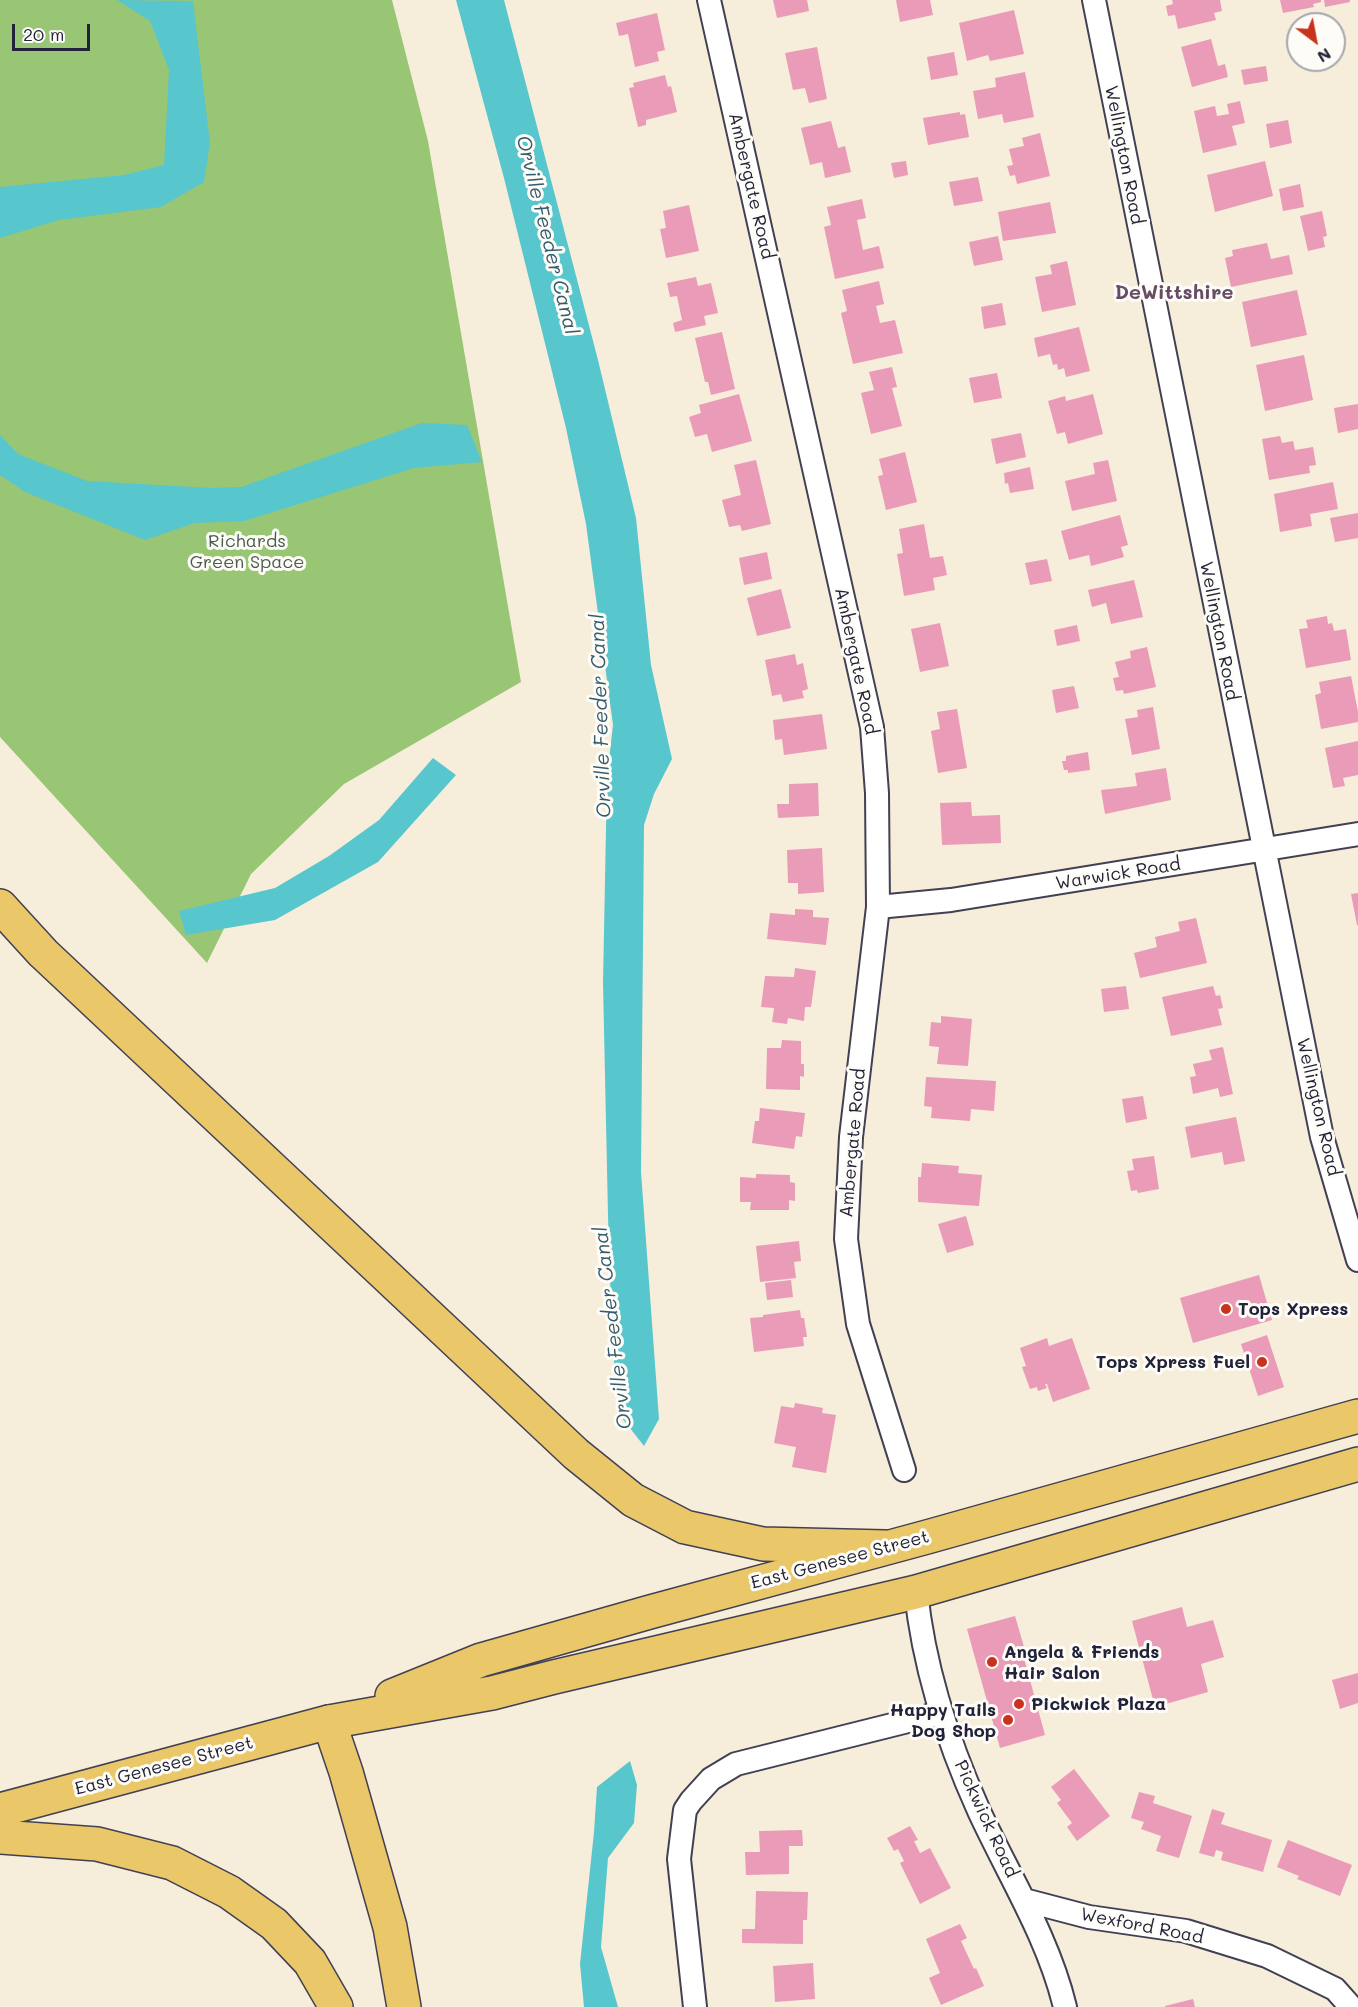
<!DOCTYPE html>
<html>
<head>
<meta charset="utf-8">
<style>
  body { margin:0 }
  #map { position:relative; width:1358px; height:2007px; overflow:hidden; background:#f7eddb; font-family:Mali,sans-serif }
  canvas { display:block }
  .north { position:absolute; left:1286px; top:12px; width:60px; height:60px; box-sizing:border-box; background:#fdfcf7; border:2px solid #a5a5ac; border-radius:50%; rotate:148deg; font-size:16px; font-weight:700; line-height:24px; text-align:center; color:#22223b }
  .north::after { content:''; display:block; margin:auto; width:21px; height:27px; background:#c8321e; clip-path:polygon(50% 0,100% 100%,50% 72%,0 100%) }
  .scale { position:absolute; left:12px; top:24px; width:78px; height:27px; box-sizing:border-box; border:3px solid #22223b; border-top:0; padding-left:8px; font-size:18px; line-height:21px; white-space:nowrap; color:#22223b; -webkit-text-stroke:4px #fdfcf7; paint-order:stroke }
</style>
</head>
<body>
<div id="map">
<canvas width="1358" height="2007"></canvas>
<div class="north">N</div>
<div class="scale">20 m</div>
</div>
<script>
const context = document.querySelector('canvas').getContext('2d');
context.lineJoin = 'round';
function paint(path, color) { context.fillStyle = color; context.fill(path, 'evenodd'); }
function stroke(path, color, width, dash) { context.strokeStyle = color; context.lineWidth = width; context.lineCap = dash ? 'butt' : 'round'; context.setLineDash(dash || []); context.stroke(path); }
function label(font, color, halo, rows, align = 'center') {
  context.font = font + ' Mali,sans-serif'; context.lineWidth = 6; context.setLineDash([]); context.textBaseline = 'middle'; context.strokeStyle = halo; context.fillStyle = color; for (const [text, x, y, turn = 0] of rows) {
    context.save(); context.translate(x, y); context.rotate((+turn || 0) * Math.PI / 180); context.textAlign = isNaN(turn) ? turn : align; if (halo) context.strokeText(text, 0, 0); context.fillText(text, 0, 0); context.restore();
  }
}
paint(new Path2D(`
  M0 0H392L428 141 521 682 344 784 251 874 207 963 0 737Z`), '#98c675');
paint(new Path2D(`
  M117 0 193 1 210 143 204 182 161 207 59 220 0 238V187L124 175 164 165 169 70 150 21Z
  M456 0H504L598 360 636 518 651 665 672 759 654 794 644 825 641 1172 659 1419 644 1446 622 1418 615 1379 609 1261 603 983 607 777 613 725 586 524 566 428 504 178Z
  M422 423 467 425 482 462 414 468 244 521 195 523 145 540 25 492 0 475V435L18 454 87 481 212 488 241 487Z
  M433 758 456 775 378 862 275 920 186 935 179 911 275 888 329 856 379 820Z
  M630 1761 637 1785 634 1823 608 1858 601 1947 618 2007H584L580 1964 594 1832 597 1787Z`), '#58c6cd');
paint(new Path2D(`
  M773 0H807L809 11 777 18Z
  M896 0H930L933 15 900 22Z
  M1172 0H1220L1222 11 1214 13 1216 20 1178 29 1175 15 1168 16 1166 6 1173 4Z
  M1280 0H1321V2L1313 4 1314 7 1283 13Z
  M1324 0H1350V2L1325 7Z
  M1014 10 1024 54 990 61 988 55 967 61 959 23Z
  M657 13 665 50 657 52 659 61 635 67 628 34 619 36 616 23Z
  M1211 39 1218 66 1225 64 1228 77 1192 87 1181 47Z
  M817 47 827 99 809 103 805 88 793 90 785 53Z
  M954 52 958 75 931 80 927 57Z
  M1266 66 1268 81 1244 85 1241 70Z
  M1025 72 1034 117 1004 123 1002 114 978 119 973 91 996 87 995 78Z
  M665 75 668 87 671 86 677 112 646 120V125L638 127 629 88 634 87 633 83Z
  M1240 101 1245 123 1232 126 1237 145 1203 153 1194 111 1215 106 1217 116 1229 114 1227 104Z
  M960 112V115L965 114 969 137 928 145 923 118Z
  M1288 120 1292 143 1270 148 1266 124Z
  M831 121 838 148 845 146 851 172 825 178 822 162 810 165 801 128Z
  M1040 133 1050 176 1017 184 1015 175 1010 176 1007 166 1013 165 1009 149 1024 146 1022 138Z
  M906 161 908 175 894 178 891 163Z
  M1265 161 1273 196 1215 212 1207 175Z
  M978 177 983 201 954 206 949 182Z
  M1300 184 1304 207 1283 211 1279 189Z
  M862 199 866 218 857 220 863 250 879 246 884 268 835 279 824 227 831 225 827 207Z
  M1050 202 1056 233 1003 241 998 212Z
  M689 205 699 251 666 258 660 229 666 228 663 211Z
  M1322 211 1327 236 1323 237 1325 247 1308 251 1300 216Z
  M998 236 1003 260 974 266 969 242Z
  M1267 243 1271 259 1289 255 1293 274 1231 287 1225 258 1233 256 1232 250Z
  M1067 261 1076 305 1042 312 1035 277 1052 274 1050 265Z
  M696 277 698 286 711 283 718 313 704 316 706 325 675 332 673 323 682 320 677 296 670 297 667 283Z
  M879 281 884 304 876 306 880 323 895 320 903 353 853 364 841 313 847 311 842 290Z
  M1297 290 1307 335 1251 347 1242 302Z
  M1002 303 1006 325 984 329 981 307Z
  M1079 327 1090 371 1066 377 1064 368 1058 370 1057 364 1053 365 1050 354 1038 357 1034 338Z
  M722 332 735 389 711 395 708 382H705L695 338Z
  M1304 355 1313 400 1265 411 1256 365Z
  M892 367 897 387 892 388 902 426 871 434 861 393 874 390 869 372Z
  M997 373 1002 398 974 403 969 378Z
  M739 394 752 441 712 452 707 434 695 437 689 417 701 413 699 405Z
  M1093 394 1103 434 1068 444 1065 432 1057 434 1048 401 1065 396 1066 401Z
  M1358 404V429L1338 433 1334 408Z
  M1021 433 1026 457 996 464 991 439Z
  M1280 436 1282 443 1293 441 1295 450 1313 447 1316 465 1309 466 1310 473 1269 480 1262 439Z
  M905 452 917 502 886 510 878 476 883 475 879 459Z
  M756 460 771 524 742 531 740 525 729 527 722 500 741 495 734 465Z
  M1108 460 1117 501 1072 511 1065 481 1095 474 1093 463Z
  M1030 467 1034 489 1010 493 1008 483 1005 484 1004 473Z
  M1333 482 1338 509 1310 514 1312 526 1280 532 1274 494Z
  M1358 513V538L1335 542 1330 518Z
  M1120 515 1128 545 1121 547 1124 557 1091 566 1089 555 1069 560 1061 531Z
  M924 524 930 558 943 556 947 575 933 578 935 590 904 596 897 554 903 553 899 529Z
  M767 552 772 579 744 585 739 558Z
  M1047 559 1052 581 1030 585 1025 563Z
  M1134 580 1143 617 1111 624 1106 603 1092 607 1088 590Z
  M781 589 791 628 757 636 747 598Z
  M1327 616 1328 624 1332 623 1334 631 1346 629 1351 660 1306 668 1299 629 1308 628 1306 620Z
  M940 623 949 666 920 672 911 629Z
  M1077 625 1080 641 1057 646 1054 630Z
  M1147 647 1156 687 1124 694 1123 690 1116 691 1113 678 1119 677 1115 662 1131 658 1130 651Z
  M795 654 797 665 803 663 808 689 802 691 804 698 783 702 781 694 772 696 765 660Z
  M1351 676 1358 712V722L1321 729 1315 695 1321 693 1319 682Z
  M1074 686 1079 708 1056 713 1052 690Z
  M1153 707 1160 749 1132 755 1125 719 1138 717 1137 710Z
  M957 709 967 768 938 773 931 731 940 729 937 712Z
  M822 714 827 749 784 755 782 739 775 740 773 720Z
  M1358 741V775L1343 778 1345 786 1333 788 1325 748Z
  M1088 752 1090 770 1068 773V770H1064L1062 761H1066V756Z
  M1166 768 1171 800 1105 814 1101 790 1137 786 1135 773Z
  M818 783 819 816 778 818 777 804H789V784Z
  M971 802 972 816 1000 815 1001 843 942 845 940 803Z
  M822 848 824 892 798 894V883H788L787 850Z
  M1358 893V925H1357L1351 894Z
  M795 909 813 910V917L829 918 826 945 767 939 770 913 795 915Z
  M1196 918 1207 963 1140 978 1134 953 1157 947 1155 937 1180 931 1178 922Z
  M795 968 816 971 811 1007H805L804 1021 788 1018 787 1024 772 1022 774 1008 761 1007 765 976 794 977Z
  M1126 986 1129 1009 1104 1012 1101 989Z
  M1213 986 1216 996 1220 995 1223 1008 1218 1009 1222 1025 1171 1036 1162 997Z
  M941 1016 972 1019 968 1066 937 1064 939 1047 929 1046 931 1022 941 1023Z
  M782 1040 801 1041V1064H804V1077L800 1076V1090L766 1089 767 1048H781Z
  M1223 1047 1233 1094 1220 1097 1218 1088 1193 1094 1190 1077 1196 1076 1193 1064 1212 1060 1209 1050Z
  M926 1077 996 1081 994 1111 971 1109 970 1121 931 1118 932 1107 924 1106Z
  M1143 1096 1147 1119 1126 1123 1122 1099Z
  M760 1108 805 1113 802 1137 796 1136 794 1149 752 1143 755 1121H759Z
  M1236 1117 1245 1161 1224 1165 1222 1152 1191 1158 1185 1127Z
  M1154 1156 1159 1189 1138 1193 1137 1190 1131 1191 1127 1171 1134 1170 1132 1159Z
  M922 1163 959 1166 958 1173 982 1175 979 1206 918 1202V1177H921Z
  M756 1174 790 1175V1182L795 1183V1201L789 1200V1210H750L751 1202H740V1177L756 1178Z
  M966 1216 974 1245 947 1253 938 1224Z
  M799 1241 801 1261 794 1262 796 1278 760 1282 756 1246Z
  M1259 1275 1272 1320 1193 1343 1180 1298Z
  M791 1280 793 1297 767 1300 765 1283Z
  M800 1310 801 1318H804L807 1337H803L804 1346 754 1352 750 1318 763 1317V1315Z
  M1267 1335 1284 1387 1258 1396 1241 1344Z
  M1047 1338 1049 1346 1072 1338 1090 1389 1053 1402 1047 1384H1045L1047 1388 1038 1391 1037 1387 1030 1389 1022 1367 1026 1366 1020 1348Z
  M795 1403 823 1408 822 1413 836 1415 826 1473 792 1467 796 1447 774 1443 781 1406 794 1408Z
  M1182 1607 1187 1627 1213 1620 1224 1657 1201 1664 1208 1692 1155 1707 1132 1621Z
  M1015 1616 1027 1657 1024 1658 1045 1735 1000 1748 967 1629Z
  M1358 1673V1703L1340 1709 1332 1680Z
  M1074 1769 1110 1816 1077 1841 1067 1827 1072 1823 1057 1803 1061 1800 1051 1787Z
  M1139 1792 1155 1796 1153 1803 1192 1816 1179 1858 1156 1851 1161 1836 1141 1829 1144 1822 1131 1818Z
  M1212 1809 1225 1813 1221 1824 1272 1840 1263 1872 1221 1860 1223 1852 1216 1850 1214 1857 1199 1853Z
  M910 1826 918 1840 914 1841 920 1853 930 1848 951 1888 920 1904 900 1863 904 1861 898 1849 894 1851 887 1838Z
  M802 1830 803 1846H789V1874L746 1875 745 1852H760L759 1831Z
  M1288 1840 1352 1865 1340 1896 1297 1879 1299 1876 1277 1867Z
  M756 1891 808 1892 807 1920H803V1944L742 1943V1929H755Z
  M960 1924 967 1938 961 1941 974 1969 976 1968 984 1986 941 2005 929 1978 940 1973 926 1939Z
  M813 1963 815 1999 775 2002 773 1966Z
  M1193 1999 1195 2007H1165V2006Z`), '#e99bb7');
const street = new Path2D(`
  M709 0 872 727 877 793 878 907 851 1137 846 1239 858 1324 904 1470
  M1094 0 1322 1137 1358 1260
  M878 907 951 900 1358 834
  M916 1592C924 1669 947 1740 979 1811 1009 1876 1048 1937 1065 2007
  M1024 1900 1089 1917 1186 1931 1267 1956 1335 1989 1351 2007
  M695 2007 679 1859 685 1810 691 1801 711 1779 736 1764 940 1713`);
const primary = new Path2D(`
  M392 1696 481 1660 650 1612 927 1537 1358 1416
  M0 1810 329 1722 492 1693 554 1677 916 1592 1358 1464`);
const highway = new Path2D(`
  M0 906 43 953 576 1454 633 1500 685 1527 763 1544 885 1547
  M329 1722 346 1772 390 1927 404 2007
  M0 1837 97 1844 172 1863 229 1892 274 1924 310 1962 336 2007`);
stroke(street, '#424053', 26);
stroke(primary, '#424053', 36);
stroke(highway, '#424053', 36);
stroke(street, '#fff', 22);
stroke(primary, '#eac769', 33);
stroke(highway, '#eac769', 33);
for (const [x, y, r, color] of [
  [1226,1309,6,"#c8321e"],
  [1262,1362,6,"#c8321e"],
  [992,1662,6,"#c8321e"],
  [1019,1704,6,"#c8321e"],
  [1008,1720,6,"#c8321e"]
]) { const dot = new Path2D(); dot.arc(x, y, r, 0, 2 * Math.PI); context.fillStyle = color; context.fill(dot); stroke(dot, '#fdfcf7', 2); }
label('18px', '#22223b', '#fdfcf7', [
  ["Wellington Road",1124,155,79],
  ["Ambergate Road",751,186,77],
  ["Wellington Road",1219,631,79],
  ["Ambergate Road",856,661,78],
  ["Warwick Road",1118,874,-9],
  ["Wellington Road",1318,1107,77],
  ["Ambergate Road",853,1143,-85],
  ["East Genesee Street",840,1560,-15],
  ["East Genesee Street",164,1766,-15],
  ["Pickwick Road",986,1819,65],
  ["Wexford Road",1142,1926,11]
]);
label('18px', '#4b5b4f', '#fdfcf7', [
  ["Richards",247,541],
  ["Green Space",247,562]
]);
label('bold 18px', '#22223b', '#fdfcf7', [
  ["Tops Xpress",1238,1309],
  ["Tops Xpress Fuel",1250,1362,"right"],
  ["Angela & Friends",1004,1652],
  ["Hair Salon",1004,1673],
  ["Pickwick Plaza",1031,1704],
  ["Happy Tails",996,1710,"right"],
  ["Dog Shop",996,1731,"right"]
], 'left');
label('italic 20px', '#355b6e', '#fdfcf7', [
  ["Orville Feeder Canal",547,235,76],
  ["Orville Feeder Canal",601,716,-92],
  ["Orville Feeder Canal",613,1328,-97]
]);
label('bold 20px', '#684c66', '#fdfcf7', [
  ["DeWittshire",1174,293]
]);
</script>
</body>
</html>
